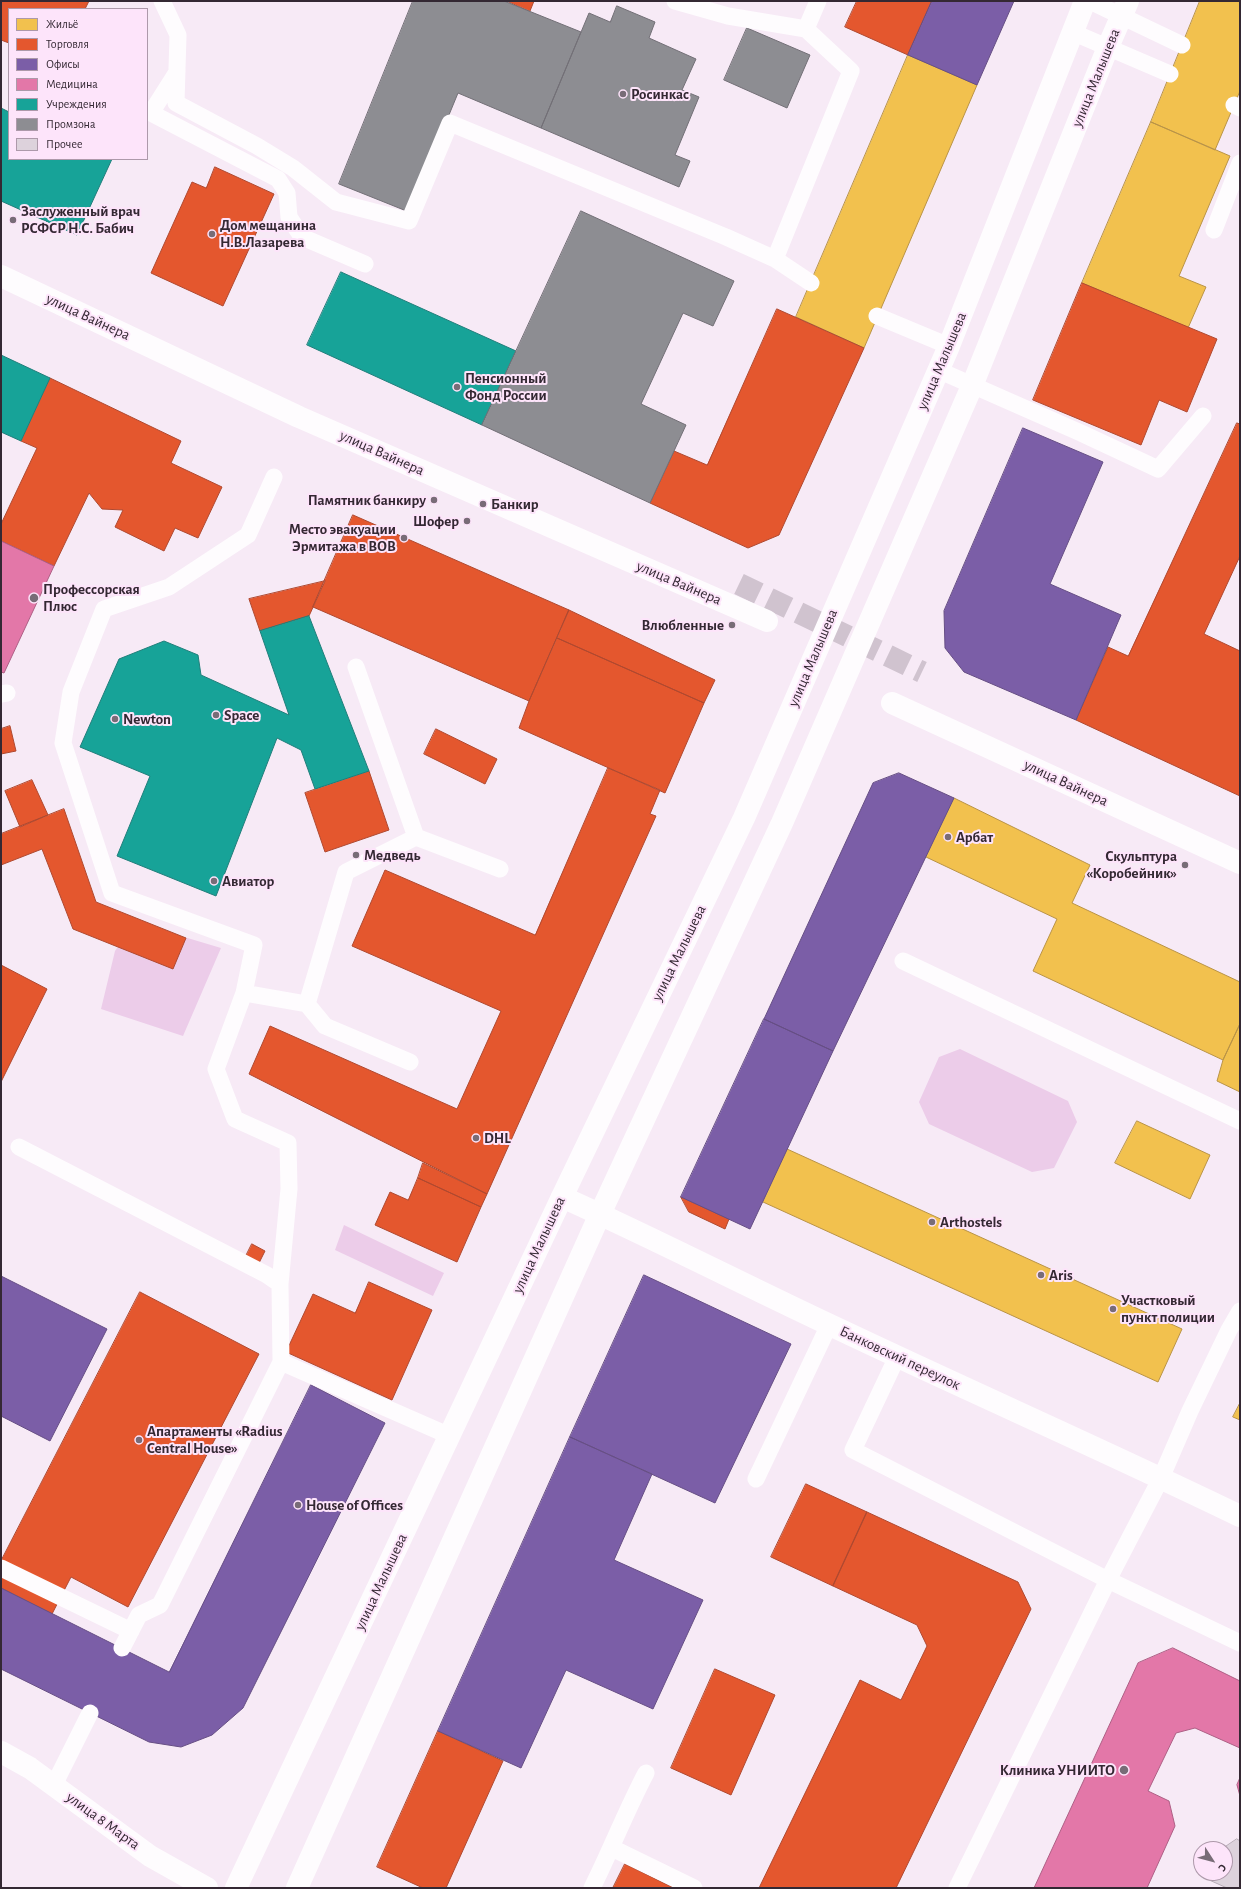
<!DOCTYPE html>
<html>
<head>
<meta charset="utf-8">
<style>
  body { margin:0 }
  #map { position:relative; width:1241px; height:1889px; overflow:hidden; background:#f7eaf6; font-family:"Alegreya Sans",sans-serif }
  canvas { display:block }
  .frame { position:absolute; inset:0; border:2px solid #342833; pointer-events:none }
  .legend { position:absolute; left:8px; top:8px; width:140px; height:152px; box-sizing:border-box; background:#fde4fa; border:1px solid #ad99aa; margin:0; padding:5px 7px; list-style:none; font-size:12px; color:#342833 }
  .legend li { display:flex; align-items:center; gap:8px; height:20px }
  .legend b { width:20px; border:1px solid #ad99aa }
  .north { position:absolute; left:1193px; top:1841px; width:40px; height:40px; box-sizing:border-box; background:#fde4fa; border:1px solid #ad99aa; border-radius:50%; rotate:126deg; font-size:11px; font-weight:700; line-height:16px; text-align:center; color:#342833 }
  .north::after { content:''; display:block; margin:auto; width:14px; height:18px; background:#786c77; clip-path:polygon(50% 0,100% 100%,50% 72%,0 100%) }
</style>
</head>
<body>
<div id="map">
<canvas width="1241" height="1889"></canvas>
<div class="frame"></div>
<ul class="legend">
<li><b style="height:11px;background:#f2c14e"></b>Жильё</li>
<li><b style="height:11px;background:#e4572e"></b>Торговля</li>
<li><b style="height:11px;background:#7b5ea7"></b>Офисы</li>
<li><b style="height:11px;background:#e377a8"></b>Медицина</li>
<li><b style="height:11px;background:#17a398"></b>Учреждения</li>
<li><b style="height:11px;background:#8d8d92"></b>Промзона</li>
<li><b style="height:11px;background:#ddd2dc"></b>Прочее</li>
</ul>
<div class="north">С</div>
</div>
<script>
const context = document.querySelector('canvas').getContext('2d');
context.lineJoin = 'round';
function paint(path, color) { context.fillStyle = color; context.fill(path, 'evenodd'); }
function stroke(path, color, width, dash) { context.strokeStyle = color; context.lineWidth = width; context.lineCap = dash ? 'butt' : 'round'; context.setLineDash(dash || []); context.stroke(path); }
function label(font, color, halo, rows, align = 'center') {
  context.font = font + ' "Alegreya Sans",sans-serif'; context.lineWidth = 4; context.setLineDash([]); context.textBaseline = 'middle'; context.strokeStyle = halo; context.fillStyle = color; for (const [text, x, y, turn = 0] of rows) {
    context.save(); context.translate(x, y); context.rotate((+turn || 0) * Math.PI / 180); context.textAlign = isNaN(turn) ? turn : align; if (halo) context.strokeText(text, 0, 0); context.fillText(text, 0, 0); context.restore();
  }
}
paint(new Path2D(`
  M134 922 221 948 183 1036 101 1009 115 951Z
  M960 1049 1068 1101 1077 1122 1054 1168 1032 1172 929 1124 919 1102 939 1057Z
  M344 1225 444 1273 433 1296 335 1250Z`), '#eccce9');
const homes = new Path2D(`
  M1200 1H1240V91L1215 150 1151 122Z
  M908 55 977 85 864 348 796 317Z
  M1151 122 1230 156 1179 276 1206 287 1188 328 1082 283Z
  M954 798 1090 865 1072 903 1240 982V1024L1223 1060 1033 971 1057 919 926 857Z
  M1240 1024V1092L1217 1081 1223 1060Z
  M1137 1121 1210 1155 1190 1199 1115 1163Z
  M787 1149 1182 1329 1158 1382 763 1202Z
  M1240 1403V1420L1233 1417Z`);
paint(homes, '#f2c14e');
stroke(homes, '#b99346', 1);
const shops = new Path2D(`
  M1 1H89L85 9H9V43L1 40Z
  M507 1H534L530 11Z
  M857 1H932L908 55 845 27Z
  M215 167 274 194 223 306 151 273 192 182 206 188Z
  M1082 283 1217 339 1187 412 1159 400 1141 445 1033 400Z
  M777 309 864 348 779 535 748 548 650 503 674 451 707 465Z
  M50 378 181 441 171 463 222 487 198 538 175 528 164 551 115 527 123 510 102 509 89 493 54 566 1 541V524L37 448 21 441Z
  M1237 423 1240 424V556L1204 634 1240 651V796L1076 720 1108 647 1128 656Z
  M353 515 569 610 529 701 313 607Z
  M325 581 309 616 260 631 249 599Z
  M569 610 715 680 704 703 557 638Z
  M557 638 704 703 665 793 519 728 529 701Z
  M10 726 16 751 1 754V729Z
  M436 729 497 759 485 784 424 754Z
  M608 768 660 790 650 814 656 816 487 1194 249 1074 270 1026 457 1109 501 1011 352 946 385 870 535 935Z
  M369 771 389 830 325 852 305 793Z
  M32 780 48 815 20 827 5 791Z
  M64 809 96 902 186 938 173 969 73 929 42 849 1 865V834Z
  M1 965 47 989 1 1082Z
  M423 1163 487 1194 481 1207 418 1178Z
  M418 1178 481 1207 457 1262 375 1225 390 1192 408 1200Z
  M681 1197 729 1219 725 1229 689 1212Z
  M252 1244 265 1251 259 1263 246 1256Z
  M369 1282 432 1310 392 1400 286 1352 313 1294 355 1313Z
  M140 1292 259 1354 128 1607 71 1577 52 1614 1 1588V1561Z
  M806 1484 867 1512 833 1586 771 1557Z
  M867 1512 1018 1582 1031 1609 896 1888H759L860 1680 901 1700 927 1646 917 1625 833 1586Z
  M715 1669 775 1695 731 1795 671 1768Z
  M438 1731 503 1761 446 1888H423L377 1867Z
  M625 1864 674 1888H613Z`);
paint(shops, '#e4572e');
stroke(shops, '#af4930', 1);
const offices = new Path2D(`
  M932 1H1014L977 85 908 55Z
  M1023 428 1103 462 1050 584 1121 615 1076 720 964 672 945 648 944 611Z
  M899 773 954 798 833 1051 764 1019 873 783Z
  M764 1019 833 1051 750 1229 681 1197Z
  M644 1275 791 1344 715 1503 570 1437Z
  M1 1276 107 1329 50 1441 1 1416Z
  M311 1385 385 1423 243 1708 212 1735 181 1747 149 1742 1 1669V1588L169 1672Z
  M570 1437 652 1474 614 1560 703 1600 653 1709 566 1670 521 1768 438 1731Z`);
paint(offices, '#7b5ea7');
stroke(offices, '#664e84', 1);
const health = new Path2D(`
  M1 541 54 566 4 673 1 672Z
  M1173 1648 1240 1681V1748L1195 1728 1176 1733 1148 1791 1169 1801 1175 1826 1147 1888H1034L1138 1663Z
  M1240 1778V1796L1237 1785Z`);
paint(health, '#e377a8');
stroke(health, '#ae5f85', 1);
const public = new Path2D(`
  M1 108 9 112V159H112L77 235 1 201Z
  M341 272 516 351 482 425 307 345Z
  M1 355 50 378 21 441 1 432Z
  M309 616 369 771 315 789 301 750 277 738 216 896 117 856 150 776 80 747 119 659 164 641 198 655 201 675 289 715 260 631Z`);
paint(public, '#17a398');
stroke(public, '#207e7a', 1);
const industry = new Path2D(`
  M413 1H504L581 32 541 128 458 93 409 212 339 184Z
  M617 6 655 22 649 38 696 59 682 90 699 97 675 155 690 161 679 187 541 128 589 13 610 22Z
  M747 28 810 55 787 108 724 80Z
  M581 211 734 281 713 326 683 313 641 404 686 425 650 503 482 425Z`);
paint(industry, '#8d8d92');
stroke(industry, '#726f76', 1);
const building = new Path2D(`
  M1237 1839 1240 1841V1888H1227L1207 1879 1210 1873H1225V1849H1222Z`);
paint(building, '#ddd2dc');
stroke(building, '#b7acb6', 1);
stroke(new Path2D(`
  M739 584 922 672`), '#d0c3cf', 22, [22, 11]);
stroke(new Path2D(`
  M162 1 178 35 176 103 257 146 293 168 336 202 409 221 450 123 726 237 775 259 811 283
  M675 1 728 16 806 29
  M1090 1 1182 45
  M1072 32 1170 74
  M177 72 151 113 278 179 287 193 289 217 302 237 365 264
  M1234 105 1240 108
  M1214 230 1240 163
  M775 259 851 71 806 29 818 1
  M877 316 949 346
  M938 370 1081 433 1158 469 1203 416
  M1 694 7 693
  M416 837 500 869
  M903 961 1240 1121
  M244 993 254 945 112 893 63 743 71 692 104 609 169 587 248 535 274 477
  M307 1004 325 1026 410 1062
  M19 1147 267 1275 280 1284
  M897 1357 853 1450 1108 1580 1240 1643
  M281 1362 450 1436
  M756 1479 829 1325
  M1 1568 131 1631
  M122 1648 139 1615 160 1605 281 1362 280 1284 289 1189 288 1143 235 1119 216 1069 244 993 307 1004 346 872 416 837 356 667
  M54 1785 90 1713
  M612 1848 694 1888
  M592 1888C611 1850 626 1811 646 1773
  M957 1888 1108 1580 1161 1478 1190 1411 1229 1330 1240 1311`), '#fefcfe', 17);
stroke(new Path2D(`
  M1 276 299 417 767 621
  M892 703 1240 863`), '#fefcfe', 22);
stroke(new Path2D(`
  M562 1197C658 1240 752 1289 847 1333 978 1395 1110 1453 1240 1516`), '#fefcfe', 22);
stroke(new Path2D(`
  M1 1752 30 1768 150 1856 207 1888
  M236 1888 562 1197 744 818 949 346 1085 1
  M297 1888 600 1214 782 823 972 386 1108 47 1128 1`), '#fefcfe', 22);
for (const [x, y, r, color] of [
  [623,94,4,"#786c77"],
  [13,220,4,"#786c77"],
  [212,234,4,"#786c77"],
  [457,387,4,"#786c77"],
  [434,500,4,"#786c77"],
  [483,504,4,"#786c77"],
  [467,521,4,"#786c77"],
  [404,538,4,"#786c77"],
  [34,598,5,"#786c77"],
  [732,625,4,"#786c77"],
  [216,715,4,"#786c77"],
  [115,719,4,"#786c77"],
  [948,837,4,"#786c77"],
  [356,855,4,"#786c77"],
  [1185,865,4,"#786c77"],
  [214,881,4,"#786c77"],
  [476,1138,4,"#786c77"],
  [932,1222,4,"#786c77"],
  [1041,1275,4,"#786c77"],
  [1113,1309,4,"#786c77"],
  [139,1440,4,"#786c77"],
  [298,1505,4,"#786c77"],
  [1124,1770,5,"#786c77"]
]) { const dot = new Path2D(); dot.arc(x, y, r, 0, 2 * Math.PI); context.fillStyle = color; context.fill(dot); stroke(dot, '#fde4fa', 1.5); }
label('15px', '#342833', '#fde4fa', [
  ["улица Малышева",1096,78,-68],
  ["улица Вайнера",88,317,25],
  ["улица Малышева",942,361,-67],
  ["улица Вайнера",382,453,24],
  ["улица Вайнера",679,583,23],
  ["улица Малышева",813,658,-67],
  ["улица Вайнера",1066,783,25],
  ["улица Малышева",679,953,-64],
  ["улица Малышева",539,1245,-65],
  ["Банковский переулок",900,1358,25],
  ["улица Малышева",381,1582,-65],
  ["улица 8 Марта",103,1821,36]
]);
label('bold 15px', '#342833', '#fde4fa', [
  ["Росинкас",631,94],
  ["Заслуженный врач",21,211],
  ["РСФСР Н.С. Бабич",21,228],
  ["Дом мещанина",220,225],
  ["Н.В.Лазарева",220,242],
  ["Пенсионный",465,378],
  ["Фонд России",465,395],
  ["Памятник банкиру",426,500,"right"],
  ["Банкир",491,504],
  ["Шофер",459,521,"right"],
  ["Место эвакуации",396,529,"right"],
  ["Эрмитажа в ВОВ",396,546,"right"],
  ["Профессорская",43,589],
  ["Плюс",43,606],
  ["Влюбленные",724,625,"right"],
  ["Space",224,715],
  ["Newton",123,719],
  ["Арбат",956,837],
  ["Медведь",364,855],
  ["Скульптура",1177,856,"right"],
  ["«Коробейник»",1177,873,"right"],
  ["Авиатор",222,881],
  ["DHL",484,1138],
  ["Arthostels",940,1222],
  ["Aris",1049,1275],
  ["Участковый",1121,1300],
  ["пункт полиции",1121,1317],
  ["Апартаменты «Radius",147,1431],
  ["Central House»",147,1448],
  ["House of Offices",306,1505],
  ["Клиника УНИИТО",1115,1770,"right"]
], 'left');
</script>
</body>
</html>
